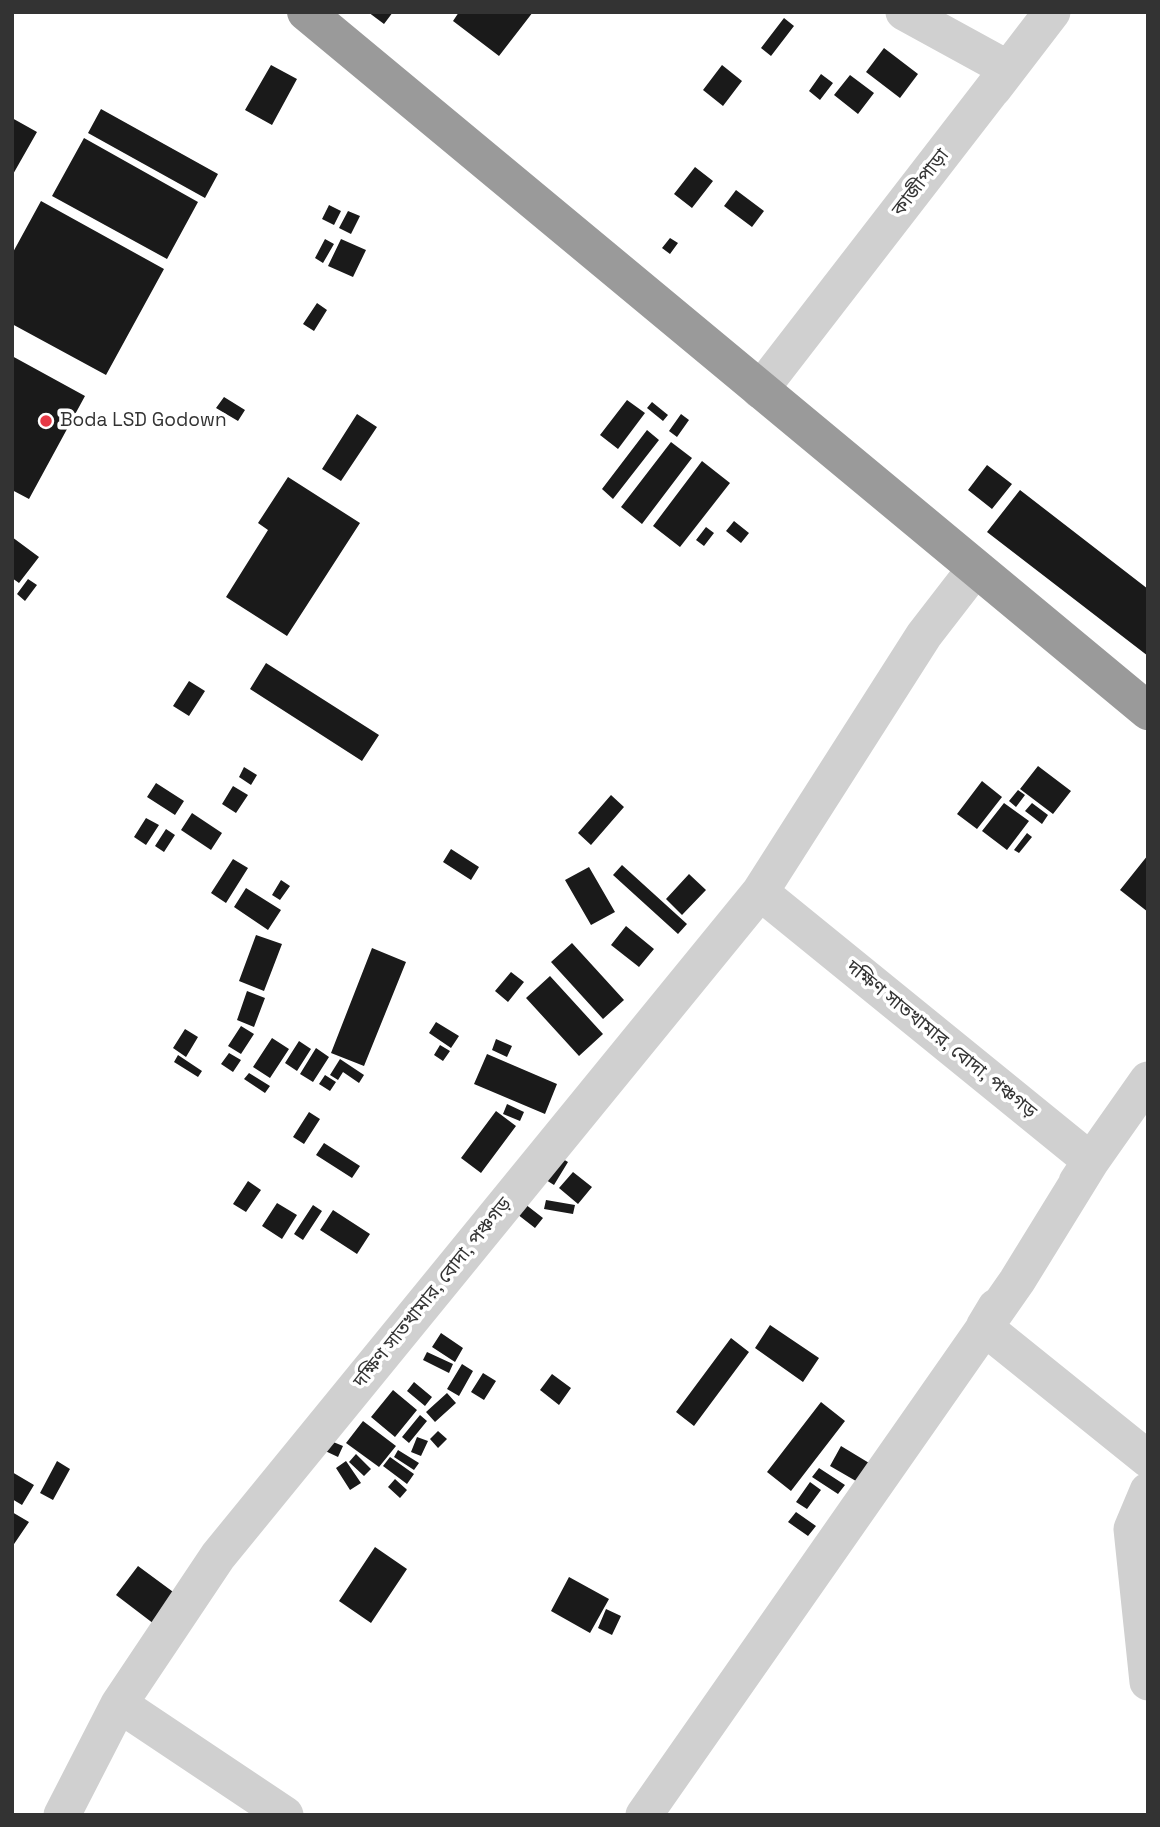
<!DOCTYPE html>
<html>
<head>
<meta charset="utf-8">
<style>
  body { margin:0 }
  #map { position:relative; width:1160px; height:1827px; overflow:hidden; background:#fff; font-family:"Space Grotesk",sans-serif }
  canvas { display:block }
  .frame { position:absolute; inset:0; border:14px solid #333; pointer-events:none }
</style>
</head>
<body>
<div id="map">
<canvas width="1160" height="1827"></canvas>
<div class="frame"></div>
</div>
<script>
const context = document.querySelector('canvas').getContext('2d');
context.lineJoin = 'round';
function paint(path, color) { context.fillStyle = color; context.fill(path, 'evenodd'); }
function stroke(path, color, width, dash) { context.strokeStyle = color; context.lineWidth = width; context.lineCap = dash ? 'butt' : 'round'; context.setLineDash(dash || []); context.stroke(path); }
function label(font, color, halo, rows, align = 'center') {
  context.font = font + ' "Space Grotesk","Noto Sans Bengali",sans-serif'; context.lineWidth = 7; context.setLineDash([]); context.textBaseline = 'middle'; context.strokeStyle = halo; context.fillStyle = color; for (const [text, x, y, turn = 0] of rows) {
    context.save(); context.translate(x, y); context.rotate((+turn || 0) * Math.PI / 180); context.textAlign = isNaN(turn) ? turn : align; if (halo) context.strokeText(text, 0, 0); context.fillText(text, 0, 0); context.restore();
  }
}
paint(new Path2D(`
  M368 12H393L384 24Z
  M459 12H533L499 56 453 21Z
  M784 18 794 26 771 56 761 48Z
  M884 48 918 74 900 98 866 72Z
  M271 65 297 79 272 125 245 110Z
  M722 65 742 81 723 106 703 90Z
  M821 74 833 83 820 100 809 91Z
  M850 75 874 93 858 114 834 95Z
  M101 109 218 174 205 198 88 133Z
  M12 118 37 132 12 176Z
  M84 138 198 202 167 259 52 196Z
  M695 167 713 181 692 208 674 194Z
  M736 190 764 211 752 227 724 206Z
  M41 201 164 269 106 375 12 324V254Z
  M329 205 341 211 334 225 322 219Z
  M348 211 360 216 351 234 339 228Z
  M670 238 678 243 670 254 662 248Z
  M325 239 334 244 323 263 315 258Z
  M341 239 366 250 353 277 328 266Z
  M317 303 327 310 314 331 303 324Z
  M12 356 85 396 29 499 12 490Z
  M224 397 245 410 238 421 216 408Z
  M627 400 645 413 618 449 600 435Z
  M652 402 668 415 663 421 647 408Z
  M357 414 377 427 341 481 322 469Z
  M681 414 689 420 677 437 669 431Z
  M647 430 659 440 613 499 602 489Z
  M671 442 692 458 642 524 621 507Z
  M702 461 730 483 680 547 653 526Z
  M987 465 1012 484 992 509 968 490Z
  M288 477 360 523 287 636 226 597 268 530 258 523Z
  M1020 490 1148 589V656L987 532Z
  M734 521 749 533 741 543 726 531Z
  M706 527 714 533 704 546 696 540Z
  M12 537 39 557 19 583 12 578Z
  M28 579 37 585 25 601 17 594Z
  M266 663 379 735 362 761 250 689Z
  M189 681 205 691 189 716 173 706Z
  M1038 766 1071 791 1053 814 1020 789Z
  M244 767 257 775 251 785 239 777Z
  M982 781 1002 797 977 829 957 814Z
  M156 783 184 801 175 815 147 797Z
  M233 786 248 795 236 813 222 804Z
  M1018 790 1025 795 1016 807 1009 801Z
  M611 795 624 807 591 845 578 833Z
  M1004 803 1029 821 1007 850 982 831Z
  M1032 803 1048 815 1042 824 1025 811Z
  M192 813 222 833 211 850 181 830Z
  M146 818 159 825 146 845 134 837Z
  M166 829 175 835 164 852 155 846Z
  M1027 833 1032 837 1019 853 1014 850Z
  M451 849 479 867 471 880 443 862Z
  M1148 855V912L1120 890Z
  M233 859 248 868 226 903 211 893Z
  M622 865 687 924 678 934 613 875Z
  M589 867 615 912 591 925 565 880Z
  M689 874 706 890 682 915 666 899Z
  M281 880 290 886 280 900 272 895Z
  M246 888 281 910 268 930 234 907Z
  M626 926 654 949 639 967 611 945Z
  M256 935 282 944 264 991 239 981Z
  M572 943 624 1000 603 1019 551 962Z
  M372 948 406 962 364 1066 331 1053Z
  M511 972 524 982 508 1002 495 991Z
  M550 976 603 1034 579 1056 526 998Z
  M247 991 265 998 254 1027 237 1020Z
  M436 1022 459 1036 451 1048 429 1033Z
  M241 1026 254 1034 241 1054 228 1046Z
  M185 1029 198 1037 186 1057 173 1048Z
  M272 1038 289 1049 270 1078 253 1067Z
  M496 1039 512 1046 507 1057 492 1050Z
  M299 1041 311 1049 297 1071 285 1063Z
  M440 1045 450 1051 443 1061 434 1055Z
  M316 1048 329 1057 313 1082 300 1074Z
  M229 1053 241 1060 233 1072 221 1064Z
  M487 1054 557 1084 545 1114 474 1084Z
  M178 1055 202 1071 198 1077 174 1062Z
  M340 1059 364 1075 359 1083 343 1072 338 1080 330 1075Z
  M249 1073 270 1086 265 1093 244 1079Z
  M325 1075 336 1082 330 1091 319 1084Z
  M507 1104 524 1112 520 1121 503 1114Z
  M496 1111 516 1126 481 1173 461 1158Z
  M309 1112 320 1119 304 1144 293 1137Z
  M324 1143 360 1166 352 1178 316 1155Z
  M551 1152 568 1162 554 1185 538 1175Z
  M573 1172 592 1187 578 1204 559 1188Z
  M248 1181 261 1190 246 1212 233 1204Z
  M546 1200 575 1205 573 1214 544 1209Z
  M277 1203 297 1215 282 1239 262 1226Z
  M525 1204 543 1218 535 1228 517 1214Z
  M313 1205 322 1211 303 1240 294 1234Z
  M333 1210 370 1234 357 1254 320 1230Z
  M770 1325 819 1358 803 1382 755 1348Z
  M441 1333 463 1348 455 1362 432 1347Z
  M731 1338 749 1352 694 1426 676 1412Z
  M427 1352 453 1364 449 1373 423 1360Z
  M462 1364 473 1371 459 1396 447 1389Z
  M483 1373 496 1381 484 1400 471 1392Z
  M552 1374 571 1388 559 1405 540 1390Z
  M414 1382 432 1397 425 1406 407 1391Z
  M393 1390 417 1410 395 1437 371 1417Z
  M447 1393 456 1403 435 1422 426 1412Z
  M821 1402 845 1421 791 1491 767 1472Z
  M420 1415 427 1421 409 1443 402 1437Z
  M363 1421 396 1446 379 1467 346 1443Z
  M438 1431 447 1439 438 1448 430 1439Z
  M417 1437 428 1441 421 1456 411 1452Z
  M326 1439 343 1446 338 1457 321 1449Z
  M841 1446 879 1469 868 1488 830 1466Z
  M398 1450 419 1463 414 1470 394 1457Z
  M356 1454 371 1469 364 1476 349 1462Z
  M390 1457 414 1474 407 1484 383 1466Z
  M57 1461 70 1469 53 1500 40 1493Z
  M346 1461 361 1483 350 1490 336 1468Z
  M819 1468 845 1485 838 1494 812 1477Z
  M12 1472 34 1485 22 1505 12 1499Z
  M395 1479 407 1490 400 1498 388 1487Z
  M810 1482 821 1490 807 1509 796 1502Z
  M12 1512 29 1522 12 1547Z
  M796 1512 816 1526 808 1536 788 1522Z
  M375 1547 407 1569 371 1623 339 1601Z
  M138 1566 180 1597 158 1627 116 1595Z
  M569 1577 609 1599 590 1633 551 1611Z
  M606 1609 621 1616 612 1635 598 1628Z`), '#1a1a1a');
stroke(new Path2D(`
  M993 89 1052 12
  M760 390 1008 69 904 12
  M760 892 1091 1161 1077 1182
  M996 1307 984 1327 1148 1459
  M1148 1491 1132 1529 1148 1682
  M119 1704 285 1815
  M62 1815 119 1704 218 1556 760 892 924 635 975 569
  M644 1815 1017 1281 1091 1161 1148 1080`), '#d0d0d0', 37);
stroke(new Path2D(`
  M306 12 1148 711`), '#9a9a9a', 38);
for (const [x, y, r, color] of [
  [46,421,7,"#e63946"]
]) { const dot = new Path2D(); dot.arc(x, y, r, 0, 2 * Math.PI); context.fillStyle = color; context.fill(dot); stroke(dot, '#fff', 2.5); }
label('19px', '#333', '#fff', [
  ["কাজীপাড়া",921,183,-52],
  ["দক্ষিণ সাতখামার, বোদা, পঞ্চগড়",941,1040,39],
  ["দক্ষিণ সাতখামার, বোদা, পঞ্চগড়",433,1293,-51]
]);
label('19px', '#333', '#fff', [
  ["Boda LSD Godown",60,421]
], 'left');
</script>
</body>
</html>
